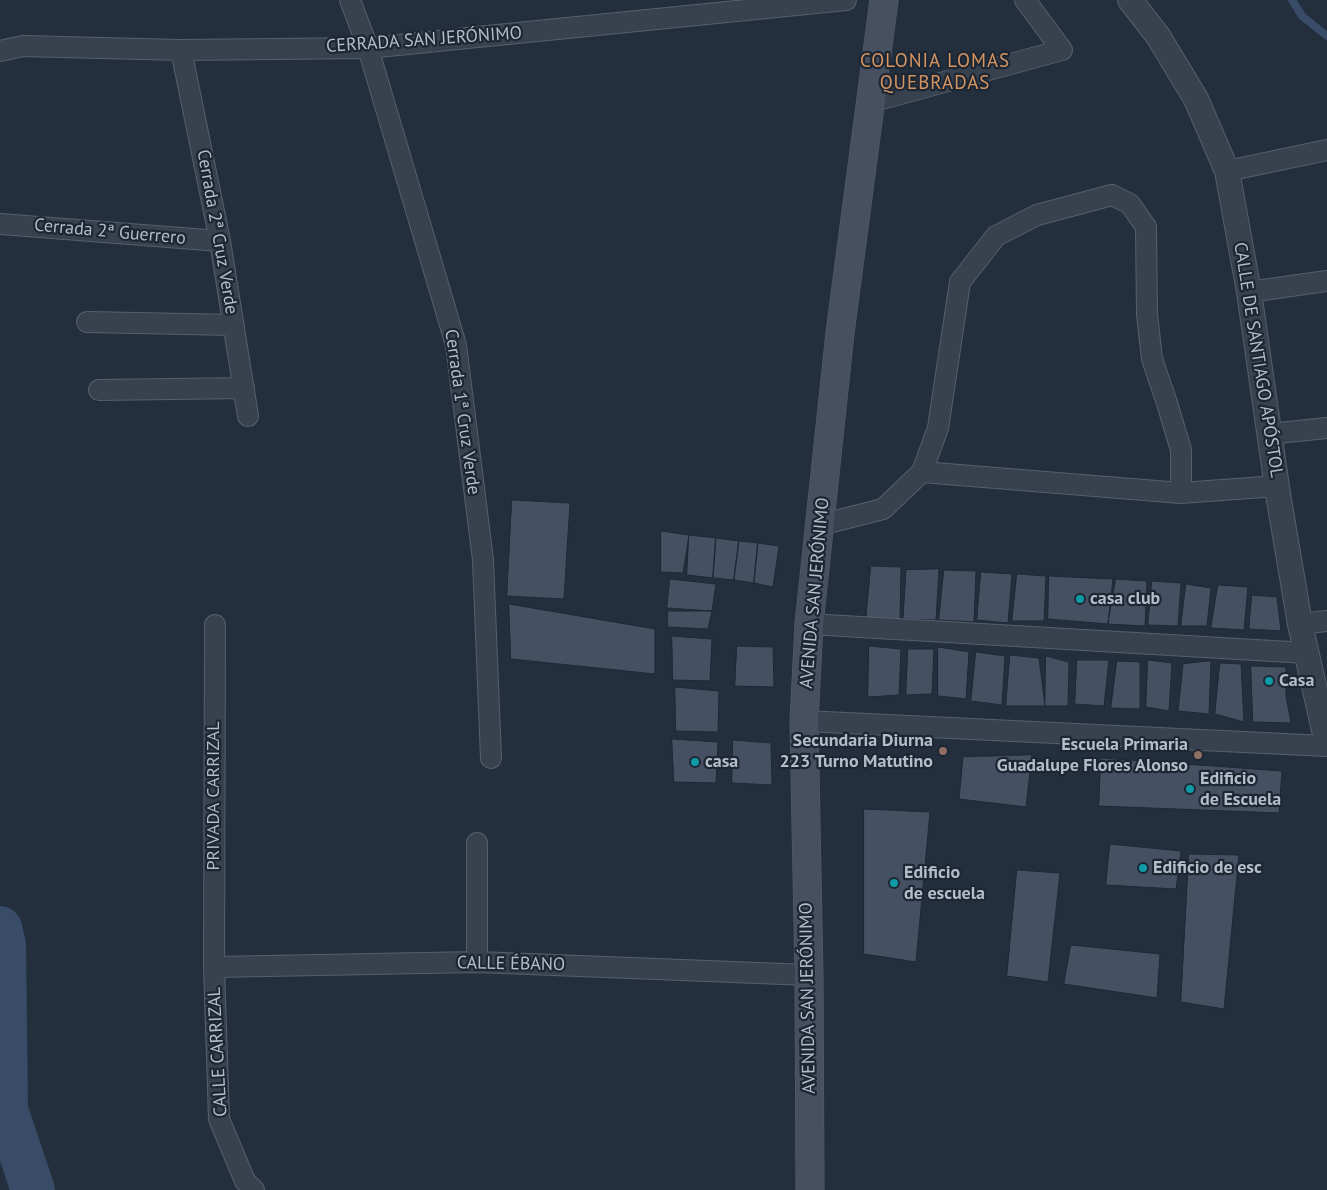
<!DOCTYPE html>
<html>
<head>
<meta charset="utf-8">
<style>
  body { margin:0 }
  canvas { display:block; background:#242f3e }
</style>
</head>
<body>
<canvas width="1327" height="1190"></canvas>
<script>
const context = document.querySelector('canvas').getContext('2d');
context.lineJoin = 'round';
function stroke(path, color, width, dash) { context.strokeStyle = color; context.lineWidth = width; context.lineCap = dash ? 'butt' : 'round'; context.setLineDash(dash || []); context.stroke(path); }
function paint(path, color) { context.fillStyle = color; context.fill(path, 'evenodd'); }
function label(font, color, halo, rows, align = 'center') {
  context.font = font + ' "PT Sans",sans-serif'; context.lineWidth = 4.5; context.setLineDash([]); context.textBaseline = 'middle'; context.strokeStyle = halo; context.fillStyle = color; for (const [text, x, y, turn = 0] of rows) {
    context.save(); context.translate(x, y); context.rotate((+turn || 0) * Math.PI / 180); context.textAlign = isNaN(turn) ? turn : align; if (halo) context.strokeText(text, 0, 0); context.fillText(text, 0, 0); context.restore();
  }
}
stroke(new Path2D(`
  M1292 0 1302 16 1327 36`), '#394c67', 8);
stroke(new Path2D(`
  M0 928 4 944 6 1110 33 1190`), '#394c67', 44);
const building = new Path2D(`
  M512 500 570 503 564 599 507 596Z
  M661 531 689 535 683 573 661 572Z
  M689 535 716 538 713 578 687 575Z
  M716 538 739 541 734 580 713 578Z
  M739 541 758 543 754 583 734 580Z
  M758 543 779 546 773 587 754 583Z
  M871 566 901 567 900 620 866 619Z
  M939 569 936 620 903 619 906 570Z
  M944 570 976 571 974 622 939 620Z
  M981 572 1012 574 1008 623 977 620Z
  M1017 574 1046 576 1044 621H1012Z
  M1049 576 1113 579 1108 624 1048 619Z
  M670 579 716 584 712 611 667 608Z
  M1116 579 1147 581 1145 626 1108 624Z
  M1152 581 1181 583 1178 626 1148 625Z
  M1186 584 1211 588 1207 626H1181Z
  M1218 585 1248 587 1244 630 1211 628Z
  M1252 595 1277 597 1281 631 1249 629Z
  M509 604 655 629V674L511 659Z
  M668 611H712L708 629 668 627Z
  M672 636 712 639 710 681 673 680Z
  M737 646 773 647 774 687 735 686Z
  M869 646 901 649 899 695 868 697Z
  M938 647 969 652 966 699 938 696Z
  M908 649H934L932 694 906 695Z
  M976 652 1005 656 1002 705 971 701Z
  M1010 655 1039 658 1045 706H1006Z
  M1046 656 1069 662 1068 706H1045Z
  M1077 660H1109L1104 706 1075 704Z
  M1148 660 1172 663 1169 711 1146 707Z
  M1117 661 1140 662V709L1111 708Z
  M1211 661 1209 714 1178 711 1183 664Z
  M1220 663 1241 664 1244 722 1215 714Z
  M1251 666 1286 667V696L1291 723 1253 722Z
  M675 687 719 691 718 732 676 731Z
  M672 739 718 742 716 783 674 782Z
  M733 740 771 743 772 785 732 783Z
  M1032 755 1026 807 959 799 963 757Z
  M1101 758 1282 771 1279 813 1099 806Z
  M864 809 930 812 916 962 864 954Z
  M1110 844 1181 851 1176 889 1106 885Z
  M1189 854 1239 855 1224 1009 1181 1002Z
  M1017 870 1060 873 1048 982 1007 976Z
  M1071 945 1160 954 1157 998 1064 984Z`);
paint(building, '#455162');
stroke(building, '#1f2835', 1);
const minor = new Path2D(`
  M350 0 368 48 456 345 483 560 491 758
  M181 50 220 241 248 416
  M0 51 23 46 181 50 368 48 846 0
  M871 102 1062 50 1025 0
  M1227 171 1327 150
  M0 224 220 241
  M1249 292 1327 281
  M87 322 234 325
  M99 390 244 388
  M1269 434 1327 428
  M922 472 1181 493 1277 486
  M820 525 883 509 922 472 938 428 960 282 996 236 1037 215 1112 195 1130 204 1146 227 1147 314 1152 359 1167 403 1181 450V493
  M809 624 1307 653
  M1300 624 1327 621
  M215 625 214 967 219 1119 245 1181 254 1190
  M804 721 1327 746
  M477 843V962
  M214 967 477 962 809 975`);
const tertiary = new Path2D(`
  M1130 0 1158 36 1196 99 1227 171 1249 292 1278 494 1300 624 1327 743`);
const secondary = new Path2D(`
  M810 1190 809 975 804 721 809 624 840 333 884 0`);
stroke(minor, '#565f6c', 22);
stroke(tertiary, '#565f6c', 26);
stroke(secondary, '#565f6c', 29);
stroke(minor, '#38414e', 20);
stroke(tertiary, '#38414e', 24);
stroke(secondary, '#465061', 28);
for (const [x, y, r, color] of [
  [1080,599,5,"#0f9aa8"],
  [1269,681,5,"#0f9aa8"],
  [943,751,5,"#8d6e63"],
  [1198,755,5,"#8d6e63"],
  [695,762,5,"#0f9aa8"],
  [1190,789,5,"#0f9aa8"],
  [1143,868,5,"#0f9aa8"],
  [894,883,5,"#0f9aa8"]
]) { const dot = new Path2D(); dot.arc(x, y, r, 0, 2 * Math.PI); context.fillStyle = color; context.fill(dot); stroke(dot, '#1d2633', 2); }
label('18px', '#b4bcc9', '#1d2633', [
  ["CERRADA SAN JERÓNIMO",424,40,-4],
  ["Cerrada 2ª Guerrero",110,232,5],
  ["Cerrada 2ª Cruz Verde",217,232,80],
  ["CALLE DE SANTIAGO APÓSTOL",1258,360,81],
  ["Cerrada 1ª Cruz Verde",462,412,82],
  ["AVENIDA SAN JERÓNIMO",815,593,-85],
  ["PRIVADA CARRIZAL",214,796,-90],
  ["CALLE ÉBANO",511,964,1],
  ["AVENIDA SAN JERÓNIMO",808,998,-91],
  ["CALLE CARRIZAL",218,1052,-93]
]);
label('bold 18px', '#b4bcc9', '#1d2633', [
  ["casa club",1090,599],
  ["Casa",1279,681],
  ["Secundaria Diurna",933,741,"right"],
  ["223 Turno Matutino",933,762,"right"],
  ["Escuela Primaria",1188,745,"right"],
  ["Guadalupe Flores Alonso",1188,766,"right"],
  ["casa",705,762],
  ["Edificio",1200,779],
  ["de Escuela",1200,800],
  ["Edificio de esc",1153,868],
  ["Edificio",904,873],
  ["de escuela",904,894]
], 'left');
context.letterSpacing = '1px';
label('19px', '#d59563', '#1d2633', [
  ["COLONIA LOMAS",935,62],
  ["QUEBRADAS",935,84]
]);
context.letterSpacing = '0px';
</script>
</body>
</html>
